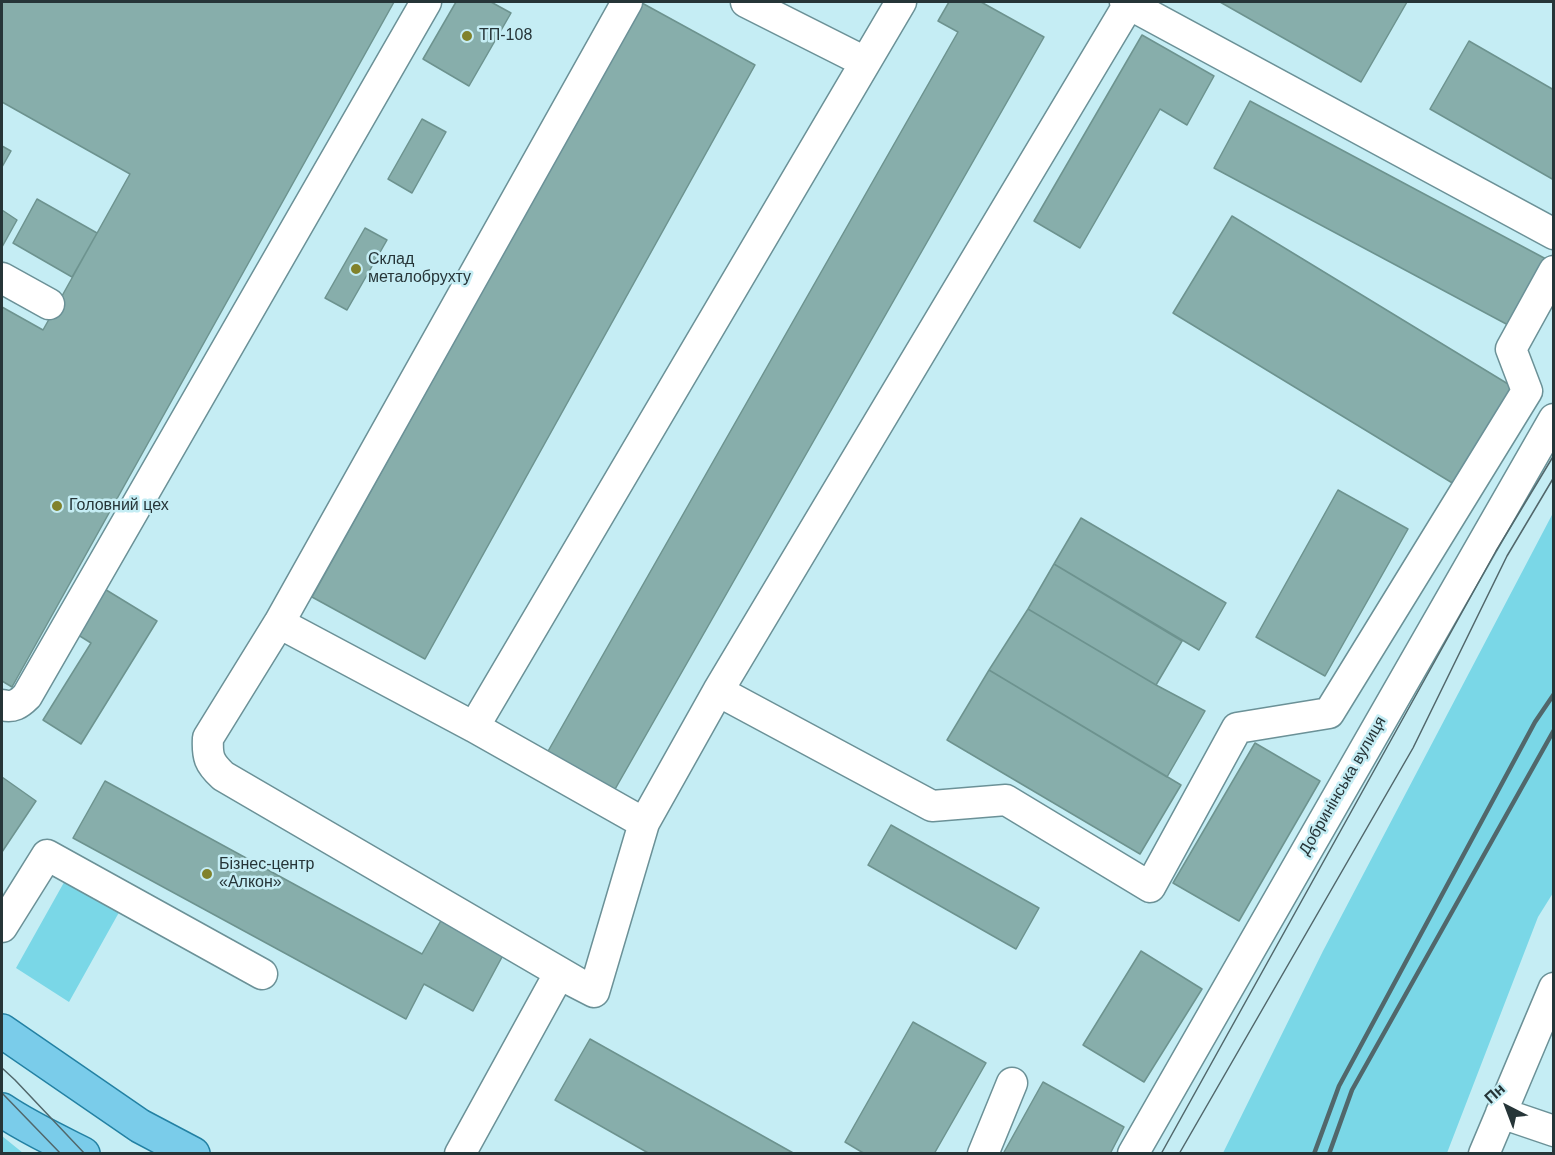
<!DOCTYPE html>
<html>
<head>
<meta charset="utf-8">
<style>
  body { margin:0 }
  #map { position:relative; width:1555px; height:1155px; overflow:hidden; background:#c5edf4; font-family:Helvetica,sans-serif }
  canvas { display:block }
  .frame { position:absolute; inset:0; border:3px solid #263538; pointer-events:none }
  .north { position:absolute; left:1477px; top:1077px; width:60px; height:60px; -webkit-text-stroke:4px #c5edf4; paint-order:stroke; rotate:318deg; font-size:16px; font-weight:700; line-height:24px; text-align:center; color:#263538 }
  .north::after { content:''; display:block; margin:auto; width:21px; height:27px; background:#263538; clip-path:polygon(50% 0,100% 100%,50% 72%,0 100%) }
</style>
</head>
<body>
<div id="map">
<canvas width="1555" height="1155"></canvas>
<div class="frame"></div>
<div class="north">Пн</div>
</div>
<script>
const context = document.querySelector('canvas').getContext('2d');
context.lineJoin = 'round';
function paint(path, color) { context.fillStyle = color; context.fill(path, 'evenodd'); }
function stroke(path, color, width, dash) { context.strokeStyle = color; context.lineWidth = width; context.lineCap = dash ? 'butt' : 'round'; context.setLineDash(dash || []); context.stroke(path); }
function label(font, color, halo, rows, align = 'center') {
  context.font = font + ' Helvetica,sans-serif'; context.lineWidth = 5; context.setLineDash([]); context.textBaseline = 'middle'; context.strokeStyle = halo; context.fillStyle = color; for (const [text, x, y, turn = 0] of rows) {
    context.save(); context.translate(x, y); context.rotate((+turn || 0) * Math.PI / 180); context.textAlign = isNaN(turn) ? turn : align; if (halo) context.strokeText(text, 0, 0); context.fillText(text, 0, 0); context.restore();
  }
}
paint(new Path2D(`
  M1553 513V893L1538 917 1447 1153H1223L1323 951Z
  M67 877 122 907 69 1002 16 968Z
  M2 1136 23 1153H2Z`), '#7ad7e7');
const building = new Path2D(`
  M2 2H394L12 687 2 681V307L43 330 130 174 2 102Z
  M456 2H491L511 13 469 86 423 59Z
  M949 2H981L1044 37 614 791 547 753 958 32 938 21Z
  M1220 2H1407L1361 82Z
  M642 3 755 65 425 659 312 597Z
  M1142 35 1214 76 1187 125 1160 109 1080 248 1034 221Z
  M1469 41 1554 90V180L1430 109Z
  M1250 101 1546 259 1510 326 1214 168Z
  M422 119 446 132 412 193 388 179Z
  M2 146 11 151 2 167Z
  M37 199 97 233 72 277 13 243Z
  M2 210 17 220 2 247Z
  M1232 216 1513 387 1454 484 1173 313Z
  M365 228 387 240 347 310 325 298Z
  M1338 490 1408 529 1325 676 1256 637Z
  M1081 518 1226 603 1199 650 1054 564Z
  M1054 564 1182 641 1156 685 1028 609Z
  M103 588 157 621 81 744 43 720 91 643 75 633Z
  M1028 609 1156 685 1205 711 1167 777 989 670Z
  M989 670 1181 785 1140 854 947 740Z
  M1255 743 1320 781 1239 921 1173 883Z
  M2 777 36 801 2 852Z
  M105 781 422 954 447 910 509 944 473 1011 424 984 406 1019 73 838Z
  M891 825 1039 908 1016 949 868 865Z
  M1141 951 1202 989 1144 1082 1083 1045Z
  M913 1022 986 1063 934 1154H865L845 1142Z
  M590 1039 795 1154H650L555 1100Z
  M1043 1082 1124 1127 1110 1154H1003Z`);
paint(building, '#87aeab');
stroke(building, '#6d938f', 1.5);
const minor = new Path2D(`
  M746 2 865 62
  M1125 2 1554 234
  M2 278 49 304
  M279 623 474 727 644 823
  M718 691 932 806 1006 800 1150 887 1237 728 1329 713 1527 391 1511 349 1554 271
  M2 705C13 708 19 704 27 696L426 2
  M474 727 901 2
  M2 927 47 855 262 974
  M578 983 223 776C209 763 207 757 208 738L279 623 627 2
  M1501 1113 1554 1131
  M460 1154 559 974 594 992 644 823 718 691 1130 2
  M983 1154 1012 1083
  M1133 1154 1554 419
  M1484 1154 1554 988`);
const major = new Path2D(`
  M2 1031 140 1126 193 1154
  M2 1110C27 1127 55 1140 83 1154`);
stroke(minor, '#6b9197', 33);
stroke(major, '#2381a3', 36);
stroke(minor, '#fff', 30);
stroke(major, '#7accea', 33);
stroke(new Path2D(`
  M2 1068 15 1080 85 1154
  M2 1093 61 1154
  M1161 1154 1496 551 1554 455
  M1179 1154 1413 748 1507 556 1554 477`), '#51676b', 1.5);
stroke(new Path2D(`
  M1314 1154 1339 1086 1535 722 1554 694
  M1329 1154 1352 1090 1554 730`), '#51676b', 4.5);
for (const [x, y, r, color] of [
  [467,36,6,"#81822b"],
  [356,269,6,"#81822b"],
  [57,506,6,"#81822b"],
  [207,874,6,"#81822b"]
]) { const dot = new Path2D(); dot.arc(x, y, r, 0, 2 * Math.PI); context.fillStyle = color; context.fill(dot); stroke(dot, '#c5edf4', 2); }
label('16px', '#263538', '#c5edf4', [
  ["ТП-108",479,36],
  ["Склад",368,260],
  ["металобрухту",368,278],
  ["Головний цех",69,506],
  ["Бізнес-центр",219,865],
  ["«Алкон»",219,883]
], 'left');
label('16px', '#263538', '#c5edf4', [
  ["Добринінська вулиця",1343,786,-60]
]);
</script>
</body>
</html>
